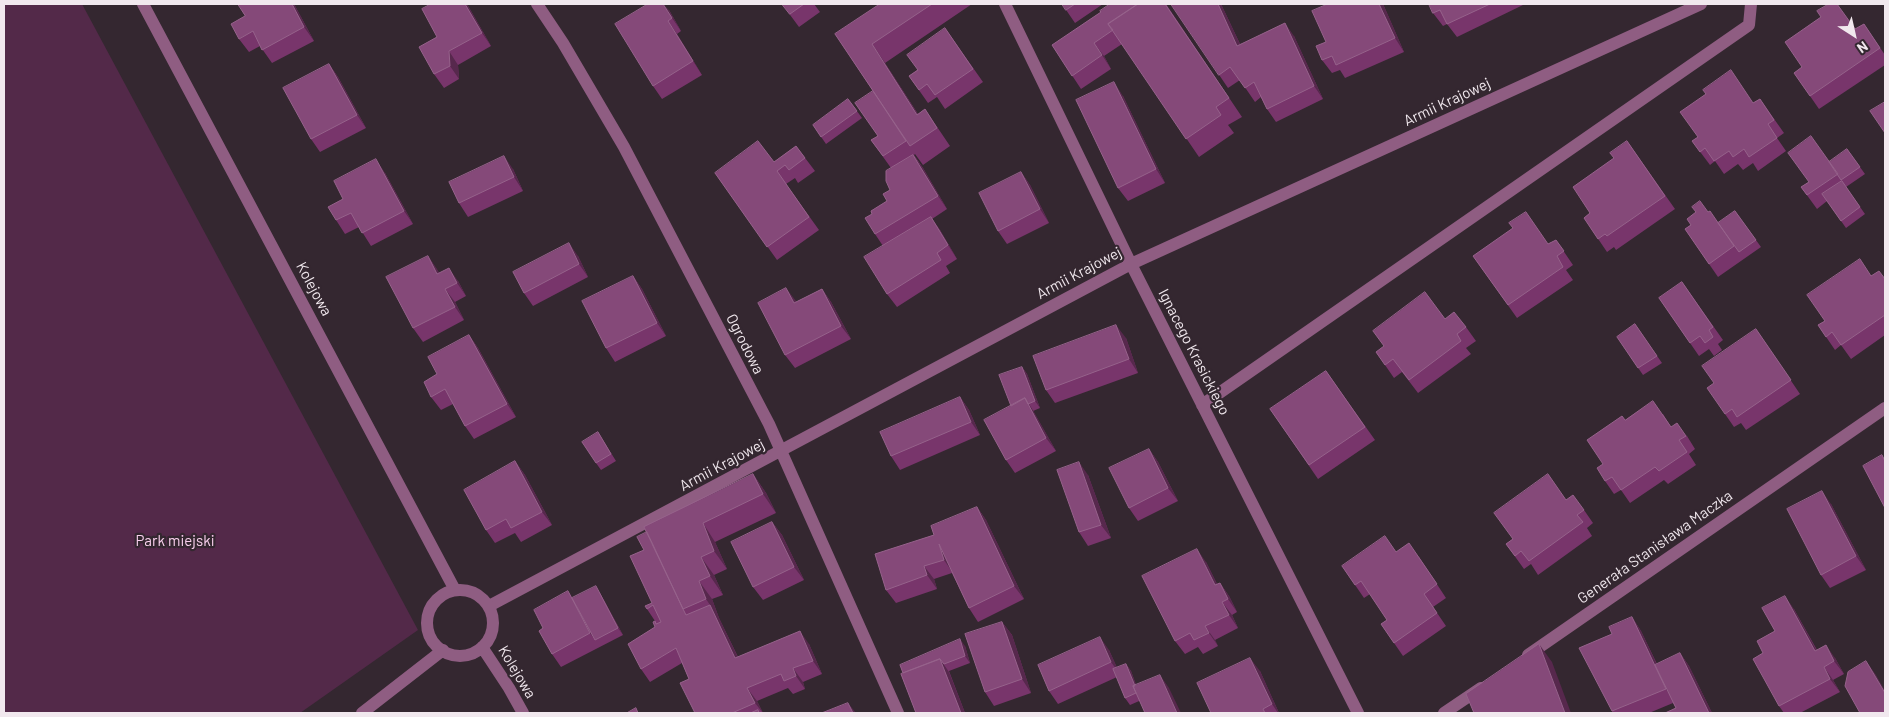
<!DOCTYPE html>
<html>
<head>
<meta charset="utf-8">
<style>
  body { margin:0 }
  #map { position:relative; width:1889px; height:717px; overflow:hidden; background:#342730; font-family:Barlow,sans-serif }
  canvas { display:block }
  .frame { position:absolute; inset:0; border:5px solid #f1e8ee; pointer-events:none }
  .north { position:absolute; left:1829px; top:10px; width:50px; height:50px; -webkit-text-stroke:4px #342730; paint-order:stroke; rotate:145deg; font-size:14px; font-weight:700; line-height:20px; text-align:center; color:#f1e8ee }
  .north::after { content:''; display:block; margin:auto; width:18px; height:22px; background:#f1e8ee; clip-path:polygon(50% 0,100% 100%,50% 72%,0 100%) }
</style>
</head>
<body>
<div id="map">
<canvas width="1889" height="717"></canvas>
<div class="frame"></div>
<div class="north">N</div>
</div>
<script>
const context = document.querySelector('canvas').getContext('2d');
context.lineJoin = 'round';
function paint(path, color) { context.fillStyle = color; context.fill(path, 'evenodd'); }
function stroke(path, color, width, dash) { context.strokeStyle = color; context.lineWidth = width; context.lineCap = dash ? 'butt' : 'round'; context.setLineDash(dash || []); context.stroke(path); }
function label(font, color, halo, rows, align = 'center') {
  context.font = font + ' Barlow,sans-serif'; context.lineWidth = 4.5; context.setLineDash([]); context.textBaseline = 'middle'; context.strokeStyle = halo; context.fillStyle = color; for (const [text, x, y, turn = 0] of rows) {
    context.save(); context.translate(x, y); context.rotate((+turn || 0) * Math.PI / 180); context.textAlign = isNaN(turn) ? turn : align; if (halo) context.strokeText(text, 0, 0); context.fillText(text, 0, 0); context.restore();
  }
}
paint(new Path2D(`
  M4 4H82L418 630 300 713H4Z`), '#532949');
stroke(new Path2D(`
  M537 4 563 43 624 147 769 424 898 713
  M1005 4 1131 264 1358 713
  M1202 405 1749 25 1751 4
  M489 606 1131 264 1701 4
  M1528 655 1885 408
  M1444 713 1481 688`), '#8f5d82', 12);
stroke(new Path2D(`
  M143 4 455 590
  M427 623a33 33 0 1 1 66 0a33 33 0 1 1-66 0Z
  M482 647 509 688 523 713
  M362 713 443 650`), '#8f5d82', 12);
paint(new Path2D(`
  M294 4 314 41 272 63 260 46 249 52 239 39Z
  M467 4 491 46 458 65 459 79 444 88 434 74 437 37Z
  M782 4H814L820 12 799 27Z
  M880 4H972L885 63 918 114 925 109 950 146 923 165 915 154 914 155 923 168 947 209 932 219 940 230 957 259 946 266 950 273 897 307 887 294 883 246 875 234 872 214 887 201 890 190 891 168 871 140 878 136 873 91 835 34Z
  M1062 4H1103L1075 23Z
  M1166 4 1242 117 1228 125 1234 133 1199 157 1122 44 1104 56 1111 69 1081 89 1052 45Z
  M1171 4H1221L1240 44 1294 36 1323 99 1276 122 1267 109 1261 97 1255 102 1240 80 1228 88Z
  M1328 4H1383L1404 52 1345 78 1340 70 1332 73 1322 60 1326 42Z
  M1429 4H1523V5L1457 37 1447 24 1443 26 1433 13Z
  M669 10 681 31 677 34 702 75 662 99 653 86Z
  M1864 24 1885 55V65L1819 109 1794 73Z
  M945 28 983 82 945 109 937 97 928 103 909 76 917 70Z
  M329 64 338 77 366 128 320 152 311 139Z
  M1123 96 1165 183 1128 201 1118 188Z
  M848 99 862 118 826 144 813 125Z
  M1760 99 1784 133 1777 138 1786 151 1758 171 1753 163 1743 170 1738 164 1724 174 1715 161 1710 165 1692 141Z
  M1627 141 1675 209 1616 250 1614 247 1607 252 1584 218 1590 213Z
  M796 146 815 171 798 183 795 178 786 184 819 230 777 260 715 173 774 162Z
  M1847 149 1865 174 1846 187 1865 214 1846 228 1827 201 1817 209 1801 187 1809 182Z
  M513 169 523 191 468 217 459 203Z
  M1021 172 1030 185 1049 223 1007 244 998 231Z
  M385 173 413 224 371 246 359 227 345 234 336 220 343 199Z
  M1735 211 1761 247 1718 277 1685 229 1708 212 1718 223Z
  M1556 240 1573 265 1566 270 1573 280 1517 318 1473 256 1548 244Z
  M428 256 439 273 458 281 466 296 455 302 464 320 423 342 413 328Z
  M578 256 588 277 533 306 524 293Z
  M633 276 642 289 666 336 615 362 606 348Z
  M1872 276 1885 279V335L1851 359 1841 345 1835 350 1818 325 1825 321Z
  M1682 282 1723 340 1718 344 1722 350 1714 356 1709 349 1699 356 1659 298Z
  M822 289 831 302 851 339 795 368 785 355 796 302Z
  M1445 319 1466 327 1476 341 1466 348 1471 354 1418 393 1402 372 1394 378 1376 352Z
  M1635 324 1662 363 1643 375 1617 337Z
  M1756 329 1800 394 1746 430 1741 423 1734 427 1725 414 1714 383Z
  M469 335 478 348 516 417 474 439 465 426 453 404 441 410 431 397 437 374Z
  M1126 338 1138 373 1055 403 1046 390Z
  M1022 367 1027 374 1040 408 1033 411 1056 451 1015 473 1006 460 1011 406Z
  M1326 371 1375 440 1318 479 1270 409Z
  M960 397 969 410 980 435 900 470 891 456Z
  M1663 414 1671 427 1687 436 1695 449 1689 454 1696 465 1668 484 1664 480 1630 503 1621 490 1614 494 1605 481 1603 464 1625 420Z
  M598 432 616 461 601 470 596 463Z
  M1149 449 1158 462 1178 501 1138 521 1129 508Z
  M515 461 525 475 552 525 521 542 515 533 495 543 486 530Z
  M753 474 766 493 776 513 715 542 727 569 714 575 723 595 712 599 719 618 738 657 809 644 822 674 803 682 805 689 793 694 788 688 757 701 763 713H695L689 679 682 663 650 682 641 669 655 627V621L647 609 652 603 644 550Z
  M1088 475 1111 538 1088 546 1079 532Z
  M1566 500 1584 510 1593 523 1587 528 1592 536 1538 575 1531 564 1524 569 1506 544Z
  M1831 504 1866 570 1830 588 1821 575Z
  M977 507 986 520 1024 599 978 622 969 608 952 573 934 579 937 589 896 603 886 590 934 535Z
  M772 522 782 535 804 580 763 600 753 587Z
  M1396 552 1419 557 1446 598 1433 607 1446 626 1403 656 1381 624 1387 620 1370 594 1364 598 1342 566Z
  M1206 562 1217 584 1220 583 1229 596 1237 612 1232 615 1238 628 1215 640 1218 646 1203 654 1198 647 1185 654 1175 641Z
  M568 591 572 598 600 593 623 635 561 667 552 654 543 628Z
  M1794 609 1817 650 1835 658 1844 674 1833 680 1840 692 1800 713H1784L1779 706 1763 653 1775 631Z
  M1632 617 1641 631 1657 664 1680 653 1689 666 1712 713H1665L1676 708 1673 703 1649 713H1613L1612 711V634Z
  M1002 622 1012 635 1031 693 994 706 985 692Z
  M965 646 970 663 949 671 965 713H916L901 674Z
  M1109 650 1117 668 1126 664 1131 671 1136 685 1169 688 1130 705 1125 698 1117 677 1058 704 1049 691Z
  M1260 671 1279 713H1211Z`), '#78356b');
paint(new Path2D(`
  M292 4H294L314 41 304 27Z
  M465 4H467L491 46 482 33Z
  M663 4 669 10 681 31 672 18Z
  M1218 4H1221L1247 59 1237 46Z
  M1379 4H1383L1404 52 1395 38Z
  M668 21 677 34 702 75 693 61Z
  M1285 23 1294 36 1323 99 1314 86Z
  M1094 43 1104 56 1111 69 1102 55Z
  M872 44 885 63 930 133 917 115Z
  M449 51 458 65 459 79 450 66Z
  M329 64 338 77 366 128 357 115Z
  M1114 82 1123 96 1165 183 1156 169Z
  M913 155 923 168 947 209 938 196Z
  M504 156 513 169 523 191 514 177Z
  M376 159 385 173 413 224 404 211Z
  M1021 172 1030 185 1049 223 1040 209Z
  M931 217 940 230 957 259 948 245Z
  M569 243 578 256 588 277 579 264Z
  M428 256 437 269 447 287 437 274Z
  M449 268 458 281 466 296 457 283Z
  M633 276 642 289 666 336 657 323Z
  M786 288 796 301 803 317 794 303Z
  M445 289 455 302 464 320 455 307Z
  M822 289 831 302 851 339 841 326Z
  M1116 325 1126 338 1138 373 1129 359Z
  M469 335 478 348 516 417 507 404Z
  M1022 367 1027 374 1040 408 1035 401Z
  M960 397 969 410 980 435 971 422Z
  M1025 398 1034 412 1056 451 1046 438Z
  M1149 449 1158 462 1178 501 1168 488Z
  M515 461 525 475 552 525 542 512Z
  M1079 462 1088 475 1111 538 1101 525Z
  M753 474 766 493 776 513 763 494Z
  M1822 491 1831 504 1866 570 1856 556Z
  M977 507 986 520 1024 599 1014 586Z
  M772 522 782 535 804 580 794 567Z
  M703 523 715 542 727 569 714 551Z
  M939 544 953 573 944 560Z
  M1197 549 1206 562 1224 598 1215 585Z
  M701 557 714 575 723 595 710 576Z
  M924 566 934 579 937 589 927 575Z
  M699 581 712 599 719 618 745 672 735 658 710 605 706 599Z
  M1220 583 1229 596 1237 612 1228 599Z
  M596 586 600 593 623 635 618 628Z
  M568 591 577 605 595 640 590 633Z
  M1785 596 1794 609 1824 664 1815 651Z
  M1222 602 1232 615 1238 628 1229 615Z
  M1632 617 1641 631 1675 703 1666 689Z
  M1002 622 1012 635 1031 693 1022 679Z
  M1205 626 1215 640 1218 646 1209 633Z
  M800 631 809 644 822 674 813 661Z
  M1100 637 1109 650 1121 676 1111 662Z
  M960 639 965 646 970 663 965 656Z
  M1539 644 1552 662 1571 713H1565Z
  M1826 645 1835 658 1844 674 1834 661Z
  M1680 653 1689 666 1712 713H1709Z
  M1250 658 1260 671 1279 713H1278L1272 704Z
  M940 659 949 672 965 713H961Z
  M1866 661 1876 675 1885 691V693Z
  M1126 664 1131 671 1142 700 1137 693Z
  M1824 667 1833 680 1840 692 1830 679Z
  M793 668 803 682 805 689 796 676Z
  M1160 675 1169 688 1181 713H1177Z
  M747 688 757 701 763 713 755 703Z
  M848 703 856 713H853Z`), '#57284d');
const building = new Path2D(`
  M238 4H292L304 27 262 50 253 31 239 39 231 24 245 16Z
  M431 4H465L482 33 449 51 450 66 434 74 419 47 437 37 422 9Z
  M648 4H663L672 18 668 21 693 61 653 86 615 24Z
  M782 4H804L790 14Z
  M880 4H932L872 44 917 115 925 109 937 128 910 146 835 34Z
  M1062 4H1075L1066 10Z
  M1110 4H1138L1108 24 1113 30 1094 43 1102 55 1072 76 1052 45 1101 12 1100 11Z
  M1138 4H1165L1229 98 1216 107 1221 115 1186 139 1108 24Z
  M1171 4H1218L1237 46 1285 23 1314 86 1267 109 1254 82 1245 88 1230 67 1219 75Z
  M1328 4H1379L1395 38 1336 65 1332 56 1322 60 1316 46 1326 42 1312 11Z
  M1429 4H1490L1447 24 1440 10 1433 13Z
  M1829 4H1837L1855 29 1864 24 1880 48 1810 96 1794 73 1802 67 1785 42 1821 17 1817 11Z
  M945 28 973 69 935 95 927 84 919 90 909 76 918 70 907 55Z
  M329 64 357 115 311 139 283 88Z
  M1731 70 1753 103 1760 99 1774 120 1768 124 1777 138 1749 157 1744 149 1733 157 1729 151 1714 161 1705 148 1700 152 1692 141 1698 137 1680 112 1706 94 1703 90Z
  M1114 82 1156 169 1118 188 1076 100Z
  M873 91 906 141 883 156 871 140 878 136 855 103Z
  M848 99 857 111 821 137 813 125Z
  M1885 102V133L1870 111Z
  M1811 136 1838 174 1807 195 1801 187 1809 182 1788 153Z
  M758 141 774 162 796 146 805 158 789 170 785 165 777 171 809 217 767 247 715 173Z
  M1627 141 1665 196 1607 236 1605 234 1598 239 1584 218 1590 213 1573 187 1614 158 1610 153Z
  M1847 149 1860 167 1841 180 1829 162Z
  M913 155 938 196 875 234 865 218 872 214 871 211 887 201 883 194 890 190 886 181V171Z
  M504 156 514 177 459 203 449 182Z
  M376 159 404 211 362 233 351 213 336 220 328 207 343 199 334 181Z
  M1021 172 1040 209 998 231 979 193Z
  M1842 181 1860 207 1841 221 1822 194Z
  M1700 201 1708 212 1710 211 1734 246 1709 264 1685 229 1691 225 1687 219 1696 212 1692 207Z
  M1735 211 1756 240 1739 252 1718 223Z
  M1526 212 1548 244 1556 240 1564 251 1557 256 1563 267 1508 305 1473 256 1513 228 1509 223Z
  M931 217 948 245 937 253 941 260 887 294 864 257Z
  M569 243 579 264 524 293 513 272Z
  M428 256 437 274 449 268 457 283 445 289 455 307 413 328 386 277Z
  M1860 259 1871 276 1879 271 1885 279V315L1841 345 1832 332 1826 337 1818 325 1825 321 1807 295Z
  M633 276 657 323 606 348 582 301Z
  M1682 282 1713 327 1709 330 1713 337 1705 343 1700 336 1690 343 1659 298Z
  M786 288 794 303 822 289 841 326 785 355 758 303Z
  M1425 292 1445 319 1454 312 1466 327 1457 334 1461 341 1409 380 1393 359 1385 365 1376 352 1384 346 1373 331Z
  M1635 324 1657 356 1638 368 1617 337Z
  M1116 325 1129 359 1046 390 1033 356Z
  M1756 329 1791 380 1737 417 1732 409 1725 414 1707 388 1714 383 1702 366Z
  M469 335 507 404 465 426 445 389 431 397 424 382 437 374 428 357Z
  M1022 367 1035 401 1028 404 1025 398 1011 406 999 375Z
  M1326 371 1365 427 1309 465 1270 409Z
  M960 397 971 422 891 456 880 432Z
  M1025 398 1046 438 1006 460 984 420Z
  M1653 401 1671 427 1677 423 1686 436 1679 440 1687 452 1659 471 1655 467 1621 490 1612 477 1605 481 1597 468 1603 464 1587 440 1622 416 1625 420Z
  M598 432 611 454 596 463 582 442Z
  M1149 449 1168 488 1129 508 1109 468Z
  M1882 455 1885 461V508L1863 466Z
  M515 461 542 512 511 528 506 519 486 530 464 490Z
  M1079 462 1101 525 1079 532 1057 470Z
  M753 474 763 494 703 523 714 551 701 557 710 576 699 581 706 599 683 609 644 527Z
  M1548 474 1566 500 1573 495 1584 510 1577 515 1583 522 1529 561 1521 551 1515 556 1506 544 1513 539 1494 513Z
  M1822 491 1856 556 1821 575 1787 509Z
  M977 507 1014 586 969 608 939 544 944 560 924 566 927 575 886 590 875 554 934 535 931 526Z
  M772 522 794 567 753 587 731 542Z
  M647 532 683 609 686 615 710 605 735 658 800 631 813 661 793 668 796 676 784 681 781 674 747 688 755 703 732 713H695L680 683 689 679 676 648 641 669 628 644 655 627 653 622 655 621 656 624 661 622 653 605 647 609 645 606 652 603 630 556 644 550 637 537Z
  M1385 536 1396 552 1409 543 1437 584 1424 594 1437 613 1394 643 1381 624 1387 620 1361 581 1355 585 1342 566Z
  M1197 549 1215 585 1220 583 1228 599 1222 602 1229 615 1205 626 1209 633 1194 640 1190 633 1175 641 1142 576Z
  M596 586 618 628 595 640 572 598Z
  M568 591 590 633 552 654 539 631 543 628 534 610Z
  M1785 596 1815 651 1826 645 1834 661 1824 667 1830 679 1779 706 1753 659 1763 653 1757 641 1775 631 1762 608Z
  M1632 617 1666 689 1612 711 1579 648 1612 634 1609 627Z
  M1002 622 1022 679 985 692 965 634Z
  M1100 637 1111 662 1049 691 1038 665Z
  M960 639 965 656 944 664 940 659 903 673 900 665Z
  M1539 644 1565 713H1474L1466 694Z
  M1680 653 1709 713H1665L1676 708 1655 665Z
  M1250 658 1272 704 1263 709 1265 713H1211L1197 683Z
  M940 659 961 713H916L901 674Z
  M1866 661 1885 693V713H1860L1845 686 1848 672Z
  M1126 664 1135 686H1133L1136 693 1125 698 1113 669Z
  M1160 675 1177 713H1145L1133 686Z
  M848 703 853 713H822Z
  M636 708 638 713H627Z
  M758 710 759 713H751Z`);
paint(building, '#854979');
stroke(building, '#96628b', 1);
label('15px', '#f1e8ee', '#342730', [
  ["Armii Krajowej",1447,102,-25],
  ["Armii Krajowej",1079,273,-28],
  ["Kolejowa",314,289,62],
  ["Ogrodowa",745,344,63],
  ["Ignacego Krasickiego",1194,352,63],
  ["Armii Krajowej",722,465,-28],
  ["Generała Stanisława Maczka",1655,547,-35],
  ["Kolejowa",517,672,59]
]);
label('15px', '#fad0ee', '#342730', [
  ["Park miejski",175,541]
]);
</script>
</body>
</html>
